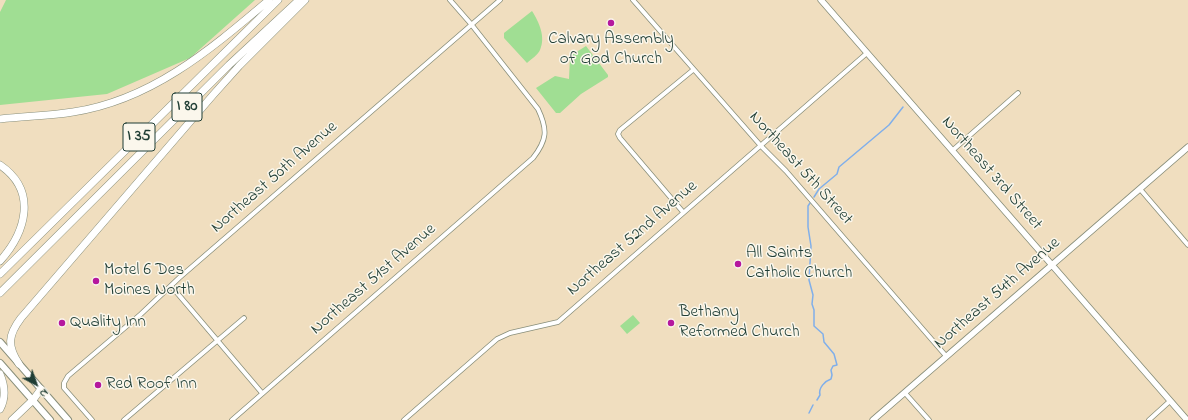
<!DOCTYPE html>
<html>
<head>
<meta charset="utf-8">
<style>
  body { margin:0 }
  #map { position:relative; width:1188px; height:420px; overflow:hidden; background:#f0debf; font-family:"Indie Flower",sans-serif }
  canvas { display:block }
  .north { position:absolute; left:16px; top:364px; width:40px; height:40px; -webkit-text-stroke:3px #fbf7ec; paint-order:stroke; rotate:139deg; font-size:11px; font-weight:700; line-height:16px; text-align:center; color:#1f3d34 }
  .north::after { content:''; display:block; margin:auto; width:14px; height:18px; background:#1f3d34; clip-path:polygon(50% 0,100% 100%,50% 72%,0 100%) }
</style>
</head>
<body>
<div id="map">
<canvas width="1188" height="420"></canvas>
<div class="north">N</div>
</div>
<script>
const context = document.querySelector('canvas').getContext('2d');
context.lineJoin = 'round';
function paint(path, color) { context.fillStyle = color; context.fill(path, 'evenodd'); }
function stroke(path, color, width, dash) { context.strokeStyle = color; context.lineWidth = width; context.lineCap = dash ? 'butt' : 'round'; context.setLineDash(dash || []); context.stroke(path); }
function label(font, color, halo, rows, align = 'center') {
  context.font = font + ' "Indie Flower",sans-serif'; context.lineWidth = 3; context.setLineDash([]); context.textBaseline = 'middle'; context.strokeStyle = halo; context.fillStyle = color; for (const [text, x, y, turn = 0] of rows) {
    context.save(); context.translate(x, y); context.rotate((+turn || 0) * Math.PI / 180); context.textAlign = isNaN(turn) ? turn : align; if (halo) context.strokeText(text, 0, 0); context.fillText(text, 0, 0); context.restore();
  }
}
paint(new Path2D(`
  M6 0H255L190 58 107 94 0 105V12Z
  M532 11C539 22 546 37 540 50 538 55 531 59 527 63L504 38V33Z
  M586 46 608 75V77L581 94 560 113H556L536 88 555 76 569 79 570 56Z
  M633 315 640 323 627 334 620 326Z`), '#a0de93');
stroke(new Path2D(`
  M814 197 819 189 837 174 839 167 889 125 903 107
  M810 203 808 206V227L811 246 809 280 813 295 812 304 814 310V326L823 334 824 342 834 354 837 365 833 366 831 370 832 375 831 379C825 381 818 388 820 395L817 400
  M809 413 813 405`), '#80afea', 1.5);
const street = new Path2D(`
  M633 0 761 146 786 171 946 356
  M953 150 1018 93
  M1140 189 1188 245
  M683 212 620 138 618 134 620 130 693 70
  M172 287 262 393
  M905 393 929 420
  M92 420 64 388V383L68 376 141 314 179 278 500 0
  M124 420 244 318
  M232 420 533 158C547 140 548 130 538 109L471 24 450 0
  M404 420 497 339 510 333 558 322 867 53
  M1149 420 1170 401`);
const secondary = new Path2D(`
  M821 0 1187 420
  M873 420 1188 147`);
const primary = new Path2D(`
  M0 342 68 420
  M0 363 50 420`);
const highway = new Path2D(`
  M0 119C24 116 49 116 73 112 152 100 211 49 269 0
  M0 165C38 191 26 232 0 261
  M0 274 278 0
  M0 293 229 65 299 0
  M19 364C7 346 8 335 21 318L213 95 239 66 305 0
  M0 374C5 386 6 398 0 409
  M12 420 33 400 41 389`);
stroke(street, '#888e7a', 5.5);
stroke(secondary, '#888e7a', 7);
stroke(primary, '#888e7a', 8);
stroke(highway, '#888e7a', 8);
stroke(street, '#fff', 4);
stroke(secondary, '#fff', 5.5);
stroke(primary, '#fff', 6);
stroke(highway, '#fff', 7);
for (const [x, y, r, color] of [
  [611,23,4,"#b5179e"],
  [738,264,4,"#b5179e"],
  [96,281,4,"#b5179e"],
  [62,323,4,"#b5179e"],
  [671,323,4,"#b5179e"],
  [98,385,4,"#b5179e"]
]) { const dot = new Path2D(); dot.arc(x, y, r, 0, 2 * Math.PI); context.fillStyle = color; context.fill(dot); stroke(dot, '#fbf7ec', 1.5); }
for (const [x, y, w] of [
  [187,107,30],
  [139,137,32]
]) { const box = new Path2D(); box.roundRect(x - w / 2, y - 14, w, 28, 3); context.fillStyle = '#fbf7ec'; context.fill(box); stroke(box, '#1f3d34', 1); }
label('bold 16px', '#1f3d34', null, [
  ["I 80",187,107],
  ["I 35",139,137]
]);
label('17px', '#1f3d34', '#fbf7ec', [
  ["Calvary Assembly",611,40,"center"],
  ["of God Church",611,60,"center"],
  ["All Saints",746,254],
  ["Catholic Church",746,274],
  ["Motel 6 Des",104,271],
  ["Moines North",104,291],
  ["Bethany",679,313],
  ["Reformed Church",679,333],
  ["Quality Inn",70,323],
  ["Red Roof Inn",106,385]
], 'left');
label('17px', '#1f3d34', '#fbf7ec', [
  ["Northeast 5th Street",800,169,48],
  ["Northeast 3rd Street",991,174,49],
  ["Northeast 50th Avenue",275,178,-41],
  ["Northeast 52nd Avenue",633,239,-41],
  ["Northeast 51st Avenue",374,280,-41],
  ["Northeast 54th Avenue",998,294,-41]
]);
</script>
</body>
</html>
